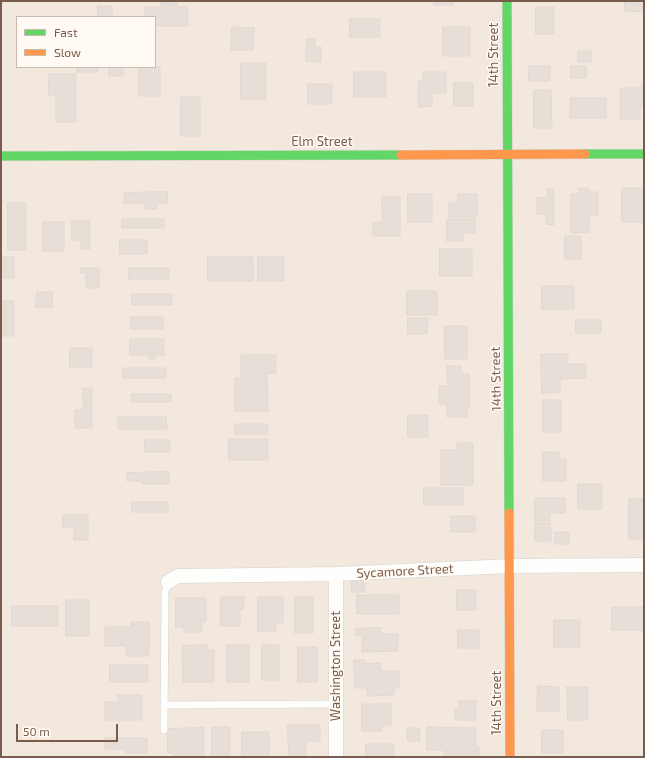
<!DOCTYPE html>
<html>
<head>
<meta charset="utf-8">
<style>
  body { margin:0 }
  #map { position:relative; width:645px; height:758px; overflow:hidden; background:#f9f5f0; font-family:"Exo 2",sans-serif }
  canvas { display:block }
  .frame { position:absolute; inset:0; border:2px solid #7a5c4d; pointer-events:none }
  .legend { position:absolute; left:16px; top:16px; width:140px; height:52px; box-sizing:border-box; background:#fffaf3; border:1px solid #cabbb1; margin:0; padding:5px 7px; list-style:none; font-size:12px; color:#7a5c4d }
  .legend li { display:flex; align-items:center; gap:8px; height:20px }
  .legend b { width:20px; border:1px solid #cabbb1 }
  .scale { position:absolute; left:16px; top:724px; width:102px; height:18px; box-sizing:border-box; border:2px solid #7a5c4d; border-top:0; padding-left:5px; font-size:12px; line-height:14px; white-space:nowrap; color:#7a5c4d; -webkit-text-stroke:3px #fffaf3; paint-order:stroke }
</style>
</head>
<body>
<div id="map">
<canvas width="645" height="758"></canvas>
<div class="frame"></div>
<ul class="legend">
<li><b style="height:5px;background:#63d668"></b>Fast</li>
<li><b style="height:5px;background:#ff974d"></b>Slow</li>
</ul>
<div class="scale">50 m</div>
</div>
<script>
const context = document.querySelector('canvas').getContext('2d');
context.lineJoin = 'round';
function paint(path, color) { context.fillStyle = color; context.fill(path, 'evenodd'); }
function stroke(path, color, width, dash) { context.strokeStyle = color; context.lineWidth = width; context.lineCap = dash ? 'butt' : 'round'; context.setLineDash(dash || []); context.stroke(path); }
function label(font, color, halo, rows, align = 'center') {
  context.font = font + ' "Exo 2",sans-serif'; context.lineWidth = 3; context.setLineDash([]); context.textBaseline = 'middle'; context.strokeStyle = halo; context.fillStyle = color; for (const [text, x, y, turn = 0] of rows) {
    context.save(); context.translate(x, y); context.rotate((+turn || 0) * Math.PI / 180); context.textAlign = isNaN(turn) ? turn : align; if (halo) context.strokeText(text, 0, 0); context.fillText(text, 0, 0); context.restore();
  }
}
paint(new Path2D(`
  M1 1H644V757H1ZM17 17H155V67H17Z`), '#f2e8de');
const building = new Path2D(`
  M161 1H177V7H188V26H155V17H145V7H161Z
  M434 1H453V5H434Z
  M625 1H644V12L625 11Z
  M98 6H112V17H98Z
  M536 7H554V34H536Z
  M350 19H380V37H350Z
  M232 27 254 28 253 50H231Z
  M443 27H470V56H443Z
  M307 39H315V47H321V62L306 61Z
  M578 51H591V62H578Z
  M241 63H266V99H241Z
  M529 66H550V81H529Z
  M571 66H586V78H571Z
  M77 67H98V72H77Z
  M109 67H123V76H109Z
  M139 67H160V96H139Z
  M354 72H386V97H354Z
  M423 72H446V93H432V106L418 107V81H423Z
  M49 74H76V122H56V95H49Z
  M454 83H473V106H454Z
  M308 84H332V104H308Z
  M641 84H644V107H640V119H620V88H641Z
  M534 90H551L552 128H534Z
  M181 97H200V136H181Z
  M571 98H606V118H570Z
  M579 188H589V192H598V215H589V232L571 233V194H579Z
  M622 188H644V222H622Z
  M548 189 554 190V225L546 224V214H537V197L547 198Z
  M167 192 168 203H157V209H145V203H124V193Z
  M408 194H432V222H408Z
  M458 194H477V217H449V203H458Z
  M382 197H400V236H373V222H382Z
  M8 203H26V250H8Z
  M122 219H164V228H122Z
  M447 219H475V233H463V241H447Z
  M72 221H90V249H81V240H72Z
  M43 222H64V251H43Z
  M565 236H581V259H565Z
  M120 240H147V254H120Z
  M440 249H472V276H440Z
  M1 257H14V278H1Z
  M208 257H253V281H208Z
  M258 257H284V281H258Z
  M81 268H99V288H86V273H81Z
  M129 268H169V279H129Z
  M542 286H574V309H542Z
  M407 291H437V315H407Z
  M37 292H53L52 307H36Z
  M132 294H172V305H132Z
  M1 301H14V336H1Z
  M131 317H163V329H131Z
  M408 318H428L427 334H408Z
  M576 320H601V333H576Z
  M445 326H467V359H445Z
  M130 339H164V355H155V359H149V355H130Z
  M70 348H92V367H70Z
  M541 354H568V364H586V378L560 379V392L542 393Z
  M241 355H276V373L267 374 268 411H235V378H241Z
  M447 366H461V374H469V409H467V417H447V404H439V386H447Z
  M123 368H166V378H123Z
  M83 388H92V428H75V410H83Z
  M132 394H171V402H132Z
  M543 400H561V432H543Z
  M408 415H428V437H408Z
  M118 417H166L167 429H119Z
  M235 424H268V434H235Z
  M229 439H268V460H229Z
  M145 440H170V452H145Z
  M457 443H473V485H441V450H457Z
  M543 452H559V459H566V481H543Z
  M169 472V484H142V481H127V473Z
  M578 484H602V509H578Z
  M424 488H463V505H424Z
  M535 498H565V513H550V525H535Z
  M629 499H644V539H629Z
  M132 502H168V512H132Z
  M63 515H88V540H74V527H63Z
  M451 516H475V532H451Z
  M535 527H551V541H535Z
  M555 532H569V544H555Z
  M352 579H365V592H352Z
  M457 590H476V610H457Z
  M357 595H399V614H357Z
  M221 597H244V609H240V626H221Z
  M258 597H283V623H276V631H258Z
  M295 597H313V633H295Z
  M176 598H206V622H202V632H184V627H176Z
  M66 600H89V636H66Z
  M12 606H58V626H12Z
  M612 607H644V630H612Z
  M554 620H580V647H554Z
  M131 622H149V656H126V646H105V627H131Z
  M381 628V634H398V651L362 652V635H356V629Z
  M458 630H479V648H458Z
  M208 645V650H214V682H183L182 646Z
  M227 645H249V682H227Z
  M262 645H279V680H262Z
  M298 647H317V682H298Z
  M354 660H365V664L381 663V671H399V688H394V695L367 696V688H355Z
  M110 665H148V682H110Z
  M538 686 559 687V711H537Z
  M567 687H588V720H568Z
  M118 695H142V720H105V702H118Z
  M459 701H476V720H455V709H459Z
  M362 704H391V725H382V731H362Z
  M288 725H320V741H306V757H289Z
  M212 727H230V757H212Z
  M427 727 476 728V746H479V757H444V750H427Z
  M204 728V757H174V753H168L167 729Z
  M407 728H419L420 741H408Z
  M542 730H563V753H542Z
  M242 732H269V757H242Z
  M105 738H147V753H126V749H105Z
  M366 744H394V757H366Z`);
paint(building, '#e6ded7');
stroke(building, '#e2d8d2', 1);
const lane = new Path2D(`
  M164 705 336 704
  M164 730 165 592 168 582`);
const street = new Path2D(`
  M336 574V757
  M168 582 178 576 336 574 511 566 644 565`);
const fast = new Path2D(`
  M507 1 509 513
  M585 154H644
  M1 156 401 155`);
const slow = new Path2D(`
  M401 155 585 154
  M509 513 510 757`);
stroke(lane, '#d7d1cb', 8);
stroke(street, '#d7d1cb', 15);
stroke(fast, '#d9d2cb', 10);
stroke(slow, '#d9d2cb', 10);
stroke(lane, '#fefefd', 7);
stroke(street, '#fefefd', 14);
stroke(fast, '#63d668', 9);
stroke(slow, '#ff974d', 9);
label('13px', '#7a5c4d', '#fffaf3', [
  ["14th Street",494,55,-90],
  ["Elm Street",322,142],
  ["14th Street",496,379,-91],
  ["Sycamore Street",405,571,-3],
  ["Washington Street",336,666,-90],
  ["14th Street",497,703,-90]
]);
</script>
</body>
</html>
